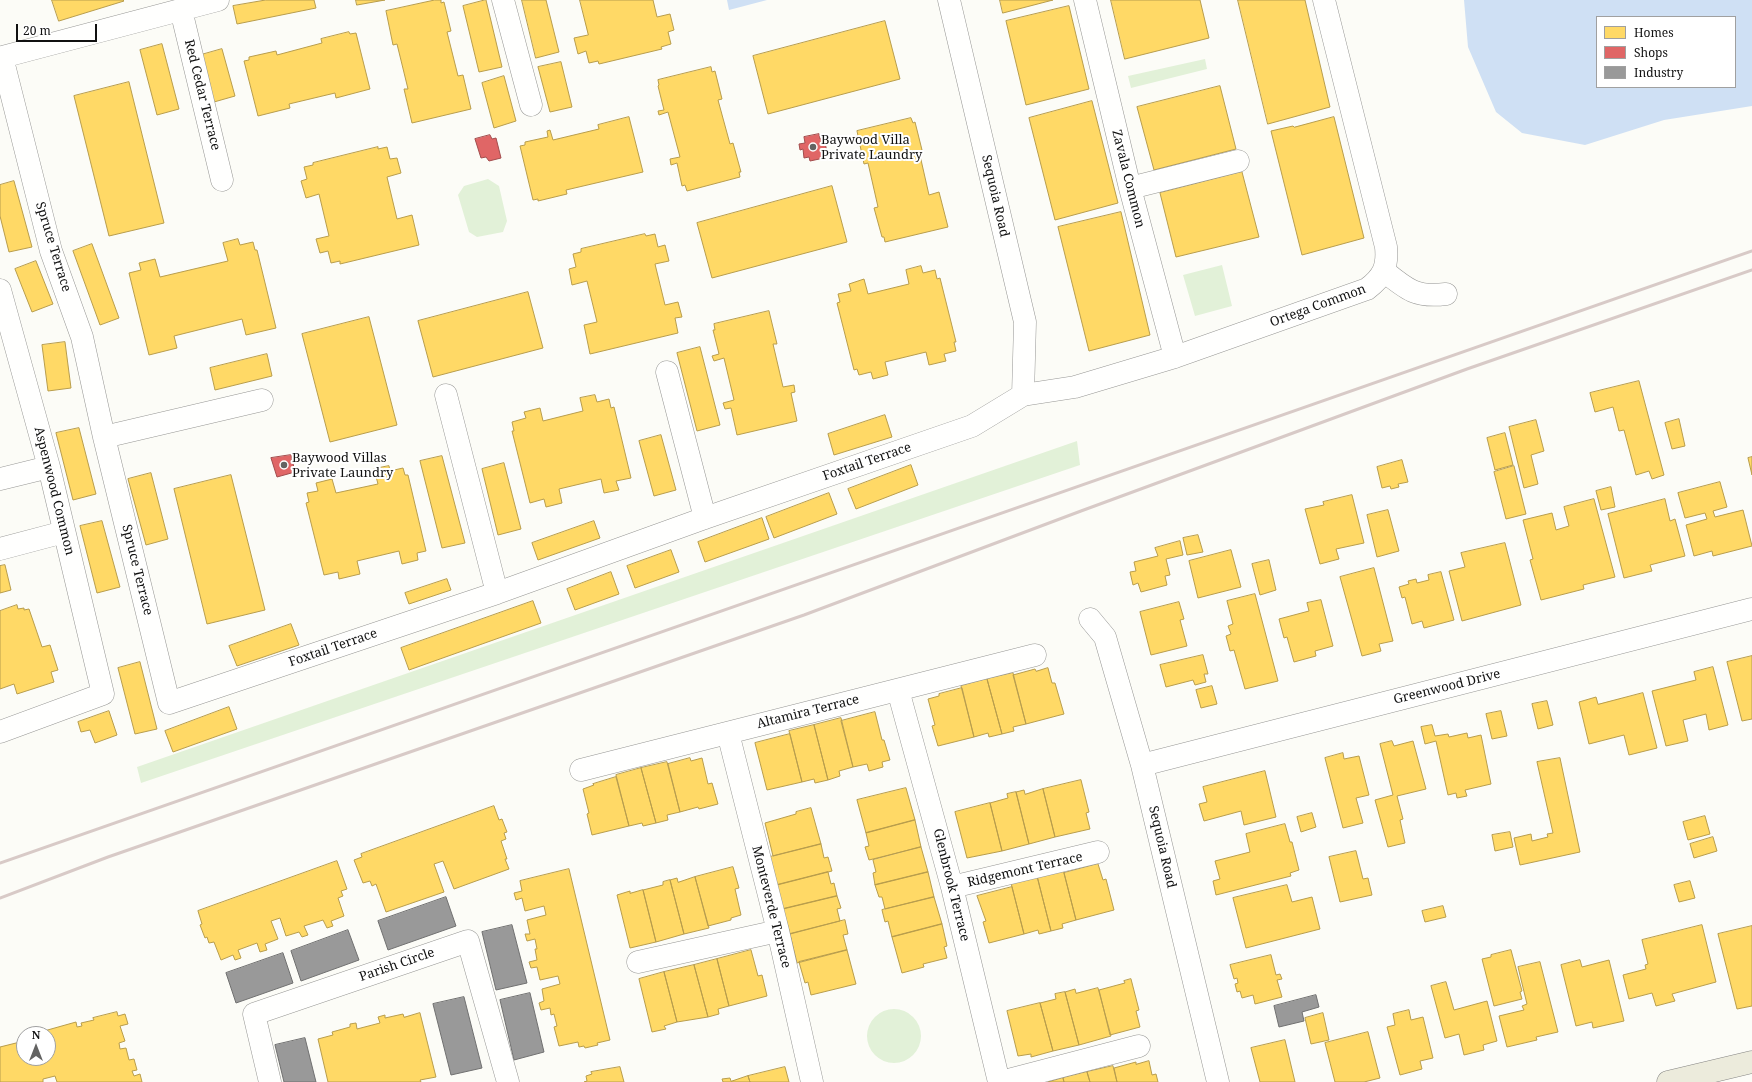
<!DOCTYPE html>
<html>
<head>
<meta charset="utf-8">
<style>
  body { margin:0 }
  #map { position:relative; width:1752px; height:1082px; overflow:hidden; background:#fcfcf7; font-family:"Noto Serif",serif }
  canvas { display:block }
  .legend { position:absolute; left:1596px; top:16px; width:140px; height:72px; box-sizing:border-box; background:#fff; border:1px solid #a0a0a0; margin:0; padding:5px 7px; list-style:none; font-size:12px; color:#111 }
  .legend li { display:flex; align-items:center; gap:8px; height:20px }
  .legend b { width:20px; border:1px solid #a0a0a0 }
  .north { position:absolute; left:16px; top:1026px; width:40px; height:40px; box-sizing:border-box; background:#fff; border:1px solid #a0a0a0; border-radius:50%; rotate:0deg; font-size:11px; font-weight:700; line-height:16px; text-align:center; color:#111 }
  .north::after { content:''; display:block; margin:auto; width:14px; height:18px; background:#636362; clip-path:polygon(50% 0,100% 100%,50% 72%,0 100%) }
  .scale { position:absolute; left:16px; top:24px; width:81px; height:18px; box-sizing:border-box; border:2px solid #111; border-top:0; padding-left:5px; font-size:12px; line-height:14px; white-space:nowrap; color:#111; -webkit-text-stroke:3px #fff; paint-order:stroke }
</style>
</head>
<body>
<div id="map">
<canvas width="1752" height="1082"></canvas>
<ul class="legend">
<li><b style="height:11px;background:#ffd966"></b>Homes</li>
<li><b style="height:11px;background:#e06666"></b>Shops</li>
<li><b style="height:11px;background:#999"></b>Industry</li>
</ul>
<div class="north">N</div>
<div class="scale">20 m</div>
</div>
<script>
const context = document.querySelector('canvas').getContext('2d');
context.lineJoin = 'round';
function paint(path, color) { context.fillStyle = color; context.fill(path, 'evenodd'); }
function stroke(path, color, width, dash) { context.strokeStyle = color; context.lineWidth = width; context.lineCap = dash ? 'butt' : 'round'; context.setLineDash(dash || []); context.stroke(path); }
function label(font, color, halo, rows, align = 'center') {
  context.font = font + ' "Noto Serif",serif'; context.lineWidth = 4; context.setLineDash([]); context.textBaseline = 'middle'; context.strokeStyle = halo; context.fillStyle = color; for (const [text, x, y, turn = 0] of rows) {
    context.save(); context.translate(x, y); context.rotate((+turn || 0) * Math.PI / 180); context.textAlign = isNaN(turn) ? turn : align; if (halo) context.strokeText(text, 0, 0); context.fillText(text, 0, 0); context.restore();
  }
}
paint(new Path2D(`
  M1205 59 1207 69 1131 88 1128 76Z
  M488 179 499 186 507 221 503 232 477 237 469 232 458 195 464 186Z
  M1222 265 1232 306 1195 316 1183 275Z
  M1077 441 1080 465 141 783 137 767Z
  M867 1036a27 27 0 1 1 54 0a27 27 0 1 1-54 0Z`), '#e2f1d8');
paint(new Path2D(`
  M727 0H767L729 10Z
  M1464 0H1752V106L1664 120 1585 145 1522 133 1496 112 1468 47ZM1597 17H1735V87H1597Z`), '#cfe0f4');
const homes = new Path2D(`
  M52 0H123L124 1 59 21Z
  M266 0H314L316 8 237 24 233 6Z
  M356 0H385L357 5Z
  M435 0H441V3L444 2 451 31 447 32 458 76 463 75 471 109 412 123 404 89H408L397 44 393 45 386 11Z
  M486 0 502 67 479 72 463 6Z
  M522 0H546L559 52 536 58Z
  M580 0H653L657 17 670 14 674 30 668 32 671 44 661 47 662 49 599 64 598 61 589 63 586 51 578 54 574 38 588 35Z
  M1000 0H1053L1003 13Z
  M1111 0H1200L1209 38 1125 59Z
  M1238 0H1305L1330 107 1268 124Z
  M1069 6 1089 89 1026 105 1006 21Z
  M885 21 900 79 768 114 753 56Z
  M349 32 350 34 356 33 370 89 336 98 335 93 289 104 290 108 258 116 244 61 249 60V57L276 51 277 55 322 43 321 39Z
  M162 44 179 109 157 115 140 50Z
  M222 49 235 96 214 102 201 55Z
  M561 62 572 107 550 112 538 67Z
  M711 67 712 72 715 71 722 99 718 100 730 144 733 143 741 172H739L740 177 687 191 685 185 682 186 677 163 671 165 670 159 680 157 668 112 659 115 658 111 664 110 658 86 659 85 658 80Z
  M504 76 516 121 494 128 482 83Z
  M129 82 164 223 109 236 74 96Z
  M1220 86 1236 149 1154 170 1137 107Z
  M1092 101 1118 203 1055 220 1029 118Z
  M629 117 643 172 566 190 567 194 538 201V199L533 200 520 146 525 145V142L548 137 547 131 550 130 553 140 599 129 598 125Z
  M1334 117 1364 238 1302 255 1271 131 1293 126 1294 127Z
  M911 118 913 123 915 122 922 150 919 151 929 195 939 192 948 227 885 242 884 237H882L874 208 878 207 868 163 864 164 857 131Z
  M378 147V149L387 147 390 159 397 158 401 173 387 177 397 219 412 215 419 245 340 264V261L331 263 328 251 320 253 316 239 329 236 319 194 306 198 301 181 307 179 304 167 313 165V163Z
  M1242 172 1259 237 1176 257 1160 193Z
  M14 181 32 247 9 252 0 216V185Z
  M832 186 847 242 712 278 697 223Z
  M1121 212 1150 335 1089 351 1058 227Z
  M645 234 646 236 655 234 658 247 665 245 669 261 655 264 665 305 678 302 682 317 675 318 678 333 590 354 584 325 597 322 587 281 572 285 569 269 576 267 573 254 581 252V249Z
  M238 239 240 245 253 242 255 250H257L276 328 246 335 242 319 174 336 177 348 149 355 129 273 141 270 139 263 155 259 160 277 228 261 223 243Z
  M92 244 119 318 100 325 73 251Z
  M36 261 53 304 32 312 15 269Z
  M921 266 923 273 935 270 937 279 940 278 956 342H954L956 351 944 354 946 361 929 365 926 352 885 362 888 375 873 379 871 372 859 375 857 369 854 370 837 303 840 302 838 294 851 291 849 284 864 279 868 294 909 284 906 270Z
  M528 292 543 348 433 377 418 321Z
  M769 311 777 344H773L783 387 794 385 795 392 791 393 797 421 737 435 731 408 725 409 723 403 734 400 724 358 714 361 712 356 719 354 713 330H715L714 324Z
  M369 317 397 425 330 442 302 334Z
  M65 342 71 388 48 391 42 345Z
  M700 347 720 425 697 431 677 353Z
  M267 354 272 376 215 390 210 368Z
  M1639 381 1664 475 1652 479 1649 471 1636 475 1624 430 1619 431 1613 407 1595 412 1590 393Z
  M595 395 597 402 609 399 611 408 614 407 631 478 616 481 619 490 604 493 601 479 559 489 562 503 546 507 544 499 530 503 512 431H514L512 422 526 418 524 412 540 408 543 421 583 411 580 398Z
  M885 415 892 437 834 455 828 434Z
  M1679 419 1685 446 1672 449 1665 423Z
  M1536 420 1544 451 1531 455 1538 484 1524 488 1509 427Z
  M79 428 96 494 73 500 56 433Z
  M1505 433 1513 465 1495 470 1487 438Z
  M661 435 676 490 654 496 639 441Z
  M442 456 465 543 442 548 420 461Z
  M1752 457V475L1748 458Z
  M1402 460 1408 482 1398 484 1399 487 1391 489 1390 486 1382 488 1377 467Z
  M504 463 521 529 498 535 482 469Z
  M911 465 918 485 856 509 848 489Z
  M389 466 390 471 403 468 405 475H408L426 551 417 553 418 560 402 564 399 551 357 561 360 574 339 579 338 572 324 575 306 503 309 502 307 493 318 491 316 483 332 479 336 493 378 484 374 469Z
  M1514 466 1526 514 1506 519 1494 472Z
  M151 473 168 539 146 545 128 479Z
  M231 475 265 610 207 624 174 489Z
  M1720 482 1727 507 1713 511 1715 517 1743 510 1752 546 1713 556 1712 551 1694 556 1686 525 1707 519 1705 513 1685 518 1678 493Z
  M1611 487 1615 507 1601 510 1596 491Z
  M829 493 837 514 774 538 766 517Z
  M1352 495 1364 543 1336 549 1339 559 1320 564 1305 509 1324 505 1323 502Z
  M1594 499 1615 577 1583 585 1584 589 1541 600 1530 560 1533 559 1523 520 1552 513 1556 530 1569 526 1564 507Z
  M1665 499 1670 521 1675 519 1685 556 1650 565 1652 571 1624 578 1608 514Z
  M1388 510 1399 551 1377 557 1367 515Z
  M762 518 769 539 705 562 698 542Z
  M102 521 120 587 97 593 80 526Z
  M594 521 600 538 538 560 532 543Z
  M1198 535 1203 552 1187 555 1183 538Z
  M1180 541 1183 555 1166 559 1170 575 1165 576 1167 585 1141 592 1138 583 1133 585 1130 572 1136 571 1134 562 1158 556 1155 548Z
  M1505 543 1521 605 1462 621 1449 571 1465 567 1461 553Z
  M671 550 679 572 635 588 627 566Z
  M1231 550 1241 587 1198 598 1189 561Z
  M1269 560 1276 590 1260 595 1252 564Z
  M5 565 11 590 0 593V566Z
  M1374 568 1393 641 1379 644 1381 651 1362 656 1340 577Z
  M611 572 619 594 575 610 567 589Z
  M1441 572 1454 620 1424 628 1422 621 1412 624 1405 597 1402 598 1399 587 1409 584 1408 581 1416 579 1417 583 1429 580 1428 575Z
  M447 579 451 590 409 604 405 593Z
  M1255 594 1278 681 1245 689 1234 650 1230 651 1226 636 1231 634 1228 626 1233 624 1227 601Z
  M1321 600 1333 646 1315 651 1316 656 1294 662 1287 637 1284 638 1279 619 1309 611 1307 603Z
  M533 601 541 623 409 670 401 648Z
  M1179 602 1184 619 1180 620 1187 646 1151 655 1140 612Z
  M17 605 18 609 24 608V610L29 609 42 647 50 645 58 670 51 672 54 682 17 694 14 684 0 689V611Z
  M291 624 299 645 237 666 229 646Z
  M1203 655 1208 674H1204L1206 682 1195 685 1193 680 1166 687 1160 665Z
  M1752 656V719L1742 721 1727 662Z
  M140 662 157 729 135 734 118 668Z
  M1713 667 1728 725 1709 730 1706 714 1683 720 1688 741 1666 746 1652 691 1696 680 1694 672Z
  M1048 668 1052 683H1055L1064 714 1026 724 1013 675 1035 669 1036 671Z
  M1013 673 1026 724 1013 727 1014 731 1002 734 987 679Z
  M987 679 1002 734 989 737 988 733 974 737 961 686Z
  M1212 686 1217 704 1201 708 1196 690Z
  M962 688 974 737 938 746 932 726 935 725 928 699 939 696V694Z
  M1643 693 1657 748 1629 755 1624 735 1589 744 1579 702 1596 697 1598 704Z
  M1547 701 1553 725 1538 729 1532 704Z
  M229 707 237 729 173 752 165 731Z
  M109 711 117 735 95 743 90 730 81 732 78 722Z
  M1501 711 1507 736 1492 739 1486 714Z
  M875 712 882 740H884L890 760 882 762 883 767 869 771 867 764 853 767 841 721Z
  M841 718 853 767 839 771 840 776 828 780 814 725Z
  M814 725 828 780 815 783 814 779 802 782 789 731Z
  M1432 725 1435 736 1448 734 1449 737 1467 733 1468 738 1481 735 1491 784 1465 790 1467 796 1457 798 1456 793 1448 795 1436 741 1425 744 1421 727Z
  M790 734 802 782 767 790 755 743Z
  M1392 741 1394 746 1413 741 1426 789 1397 796 1403 819 1400 820 1405 843 1388 847 1375 800 1393 795 1380 744Z
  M1343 753 1344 759 1359 756 1369 795 1356 798 1363 823 1343 828 1325 758Z
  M690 758 691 761 702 758 708 784 712 783 718 804 699 809 698 807 680 812 668 764Z
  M1560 758 1580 852 1520 865 1514 838 1531 834 1532 841 1548 837 1547 834 1553 833 1537 762Z
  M667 762 680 812 667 815 668 820 656 823 641 768Z
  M641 768 656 823 643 826 642 823 629 826 616 775Z
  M1265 771 1276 817 1244 825 1241 811 1204 821 1199 804 1207 802 1203 787Z
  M616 777 629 826 592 835 587 814 589 813 583 789 594 785 593 784Z
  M1081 780 1089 812 1086 813 1090 829 1055 837 1043 789Z
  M906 788 915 820 866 833 857 800Z
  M1043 789 1055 837 1029 844 1016 792 1024 790 1025 794Z
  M1016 792 1029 844 1002 851 990 803 1008 798 1007 794Z
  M990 803 1002 851 967 858 955 812Z
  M494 806 499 820 502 819 507 832 504 833 506 839 501 841 507 859H505L509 869 454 889 443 861 434 864 444 892 386 912 376 884 372 886 370 881 363 883 354 860 362 857 361 854Z
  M811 808 821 844 773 856 765 823 796 814V812Z
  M1312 813 1316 827 1301 832 1297 817Z
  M1705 816 1710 834 1688 840 1683 822Z
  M915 820 921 847 869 860 865 847 869 846 866 833Z
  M1285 824 1290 842H1292L1299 870 1290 873 1291 876 1216 895 1213 881 1220 879 1215 861 1250 852 1246 834Z
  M1510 832 1513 847 1495 851 1492 835Z
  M1713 837 1717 851 1694 858 1690 844Z
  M821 844 824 858 828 857 832 871 777 885 770 857Z
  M921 847 928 872 875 885 873 873 876 872 873 860Z
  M1356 851 1363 879 1368 878 1372 895 1340 902 1329 857Z
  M337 861 347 889 341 891 343 896 338 898 344 916 331 921 333 926 327 928 323 920 304 926 308 935 302 937 299 932 286 936 280 918 271 921 278 939 265 944 267 950 260 952 257 943 238 950 241 958 235 960 233 955 221 960 214 942 209 943 207 937 205 938 200 925 202 924 198 911Z
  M1098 864 1103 880 1106 879 1114 910 1076 920 1064 873Z
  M733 867 739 888 735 889 741 915 731 918V920L708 926 695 877Z
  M569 869 610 1040 597 1043 598 1045 585 1048 584 1046 579 1047 578 1042 559 1046 554 1027 557 1026 554 1014 551 1015 550 1008 541 1010 539 1003 544 1001 542 989 560 984 558 976 540 980 537 967 531 968 529 962 537 960 535 949H537L535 939 527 941 525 934H530L527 920 546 915 544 906 525 911 522 898 516 900 514 893 522 891 520 881Z
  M1063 869 1076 920 1062 924 1063 928 1051 931 1037 876Z
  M828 872 831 884 834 883 837 896 783 909 777 885Z
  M928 872 934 897 885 909 882 897H879L875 885Z
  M1037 876 1051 931 1039 934 1038 930 1024 934 1011 883Z
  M695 877 709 928 684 934 670 880 677 878 678 882Z
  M670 880 684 934 656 942 643 890 663 885V882Z
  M1690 881 1695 898 1679 902 1674 885Z
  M1287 885 1292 902 1312 897 1320 929 1246 948 1233 898Z
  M1012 887 1024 934 989 943 983 922 986 921 977 896Z
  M643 890 656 942 630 948 617 895 630 891V893Z
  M837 896 841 908 837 909 840 921 790 934 783 909Z
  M934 897 942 924 892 937 888 921 885 922 882 910Z
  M1443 906 1446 917 1425 922 1422 911Z
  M845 920 848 934 843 935 847 950 797 963 790 934Z
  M942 924 947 946 944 947 947 958 923 964 924 967 902 973 892 937Z
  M1702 925 1716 982 1672 994 1675 1001 1656 1006 1652 993 1629 999 1623 975 1646 969 1645 965 1648 964 1642 940Z
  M1752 926V1006L1737 1009 1718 934Z
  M751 950 758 976 762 975 767 996 729 1006 717 959Z
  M847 950 856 984 811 995 808 982 805 983 799 962Z
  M1511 950 1522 991 1520 992 1522 999 1494 1006 1482 959 1491 957V955Z
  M1271 955 1276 975 1280 974 1282 979 1277 980 1282 997 1255 1004 1253 995 1242 998 1240 991 1237 992 1235 984 1238 983 1237 978 1234 979 1230 965Z
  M717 959 729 1006 718 1009 719 1014 708 1017 694 965Z
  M1580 960 1582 967 1609 960 1624 1021 1593 1028 1592 1022 1576 1026 1561 965Z
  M1540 962 1558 1032 1536 1037 1537 1040 1507 1047 1499 1016 1524 1010 1522 1006 1527 1004 1518 967Z
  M694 965 708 1017 677 1022 664 972Z
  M664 972 677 1022 664 1026 666 1029 652 1032 639 979Z
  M1131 979 1139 1010 1136 1011 1140 1027 1110 1035 1099 990 1125 983 1124 981Z
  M1446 982 1454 1010 1487 1001 1497 1041 1483 1045 1484 1050 1464 1055 1459 1034 1445 1038 1431 986Z
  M1098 988 1111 1036 1079 1045 1065 992 1075 989 1076 993Z
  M1065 992 1079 1045 1053 1051 1040 1003 1056 999 1055 994Z
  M1040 1003 1053 1051 1031 1057V1054L1018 1056 1007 1011Z
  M1409 1010 1411 1020 1423 1017 1433 1058 1420 1061 1422 1069 1400 1075 1387 1027 1395 1025 1393 1014Z
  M117 1012 118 1016 125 1014 128 1024 120 1026 125 1041 119 1043 120 1049 126 1048 129 1060 134 1059 137 1070 132 1071 134 1076 140 1074 142 1082H57L55 1076 43 1079V1082H0V1047L24 1041V1058H48V1034H45L44 1031 76 1022 77 1027 82 1026 81 1023 94 1020 93 1018Z
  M420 1013 436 1077 420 1080 421 1082H328L318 1039 333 1035 332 1032 350 1027V1024L356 1023 357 1029 380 1023 378 1017 385 1015V1018L403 1014 404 1017Z
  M1323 1013 1329 1040 1311 1044 1305 1018Z
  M1368 1032 1380 1078 1364 1082H1335L1325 1043Z
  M1285 1040 1295 1082H1260L1251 1048Z
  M1149 1061 1152 1075 1156 1074 1158 1082H1117L1114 1068 1136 1062V1064Z
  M1113 1066 1117 1082H1090L1087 1072Z
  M620 1067 624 1082H584L587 1081 586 1076 592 1074 591 1072Z
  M785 1067 789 1082H750L748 1076Z
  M1087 1072 1090 1082H1064L1063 1078Z
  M748 1076 750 1082H723L722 1079 730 1078 731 1081Z
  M1063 1078 1064 1082H1048Z`);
paint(homes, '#ffd966');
stroke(homes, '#b89d4c', 1);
const shops = new Path2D(`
  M819 134 820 139 824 138 827 152 823 153 824 158 810 161 809 157 804 158 803 149 800 150 799 144 805 143 804 137Z
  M490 135 492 139 496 138 501 158 489 161 486 157 481 158 475 139Z
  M291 455 295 472 277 477 271 458Z`);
paint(shops, '#e06666');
stroke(shops, '#a24c4c', 1);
const industry = new Path2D(`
  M446 897 456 926 388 950 378 921Z
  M512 925 527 983 496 990 482 932Z
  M348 930 359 960 301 981 291 951Z
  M283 953 293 983 236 1003 226 973Z
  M530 993 544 1052 514 1060 500 1000Z
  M1316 995 1319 1007 1302 1012 1304 1021 1279 1027 1274 1006Z
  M464 997 482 1068 451 1075 433 1004Z
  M305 1038 316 1082H284L275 1045Z`);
paint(industry, '#999');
stroke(industry, '#707070', 1);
const minor = new Path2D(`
  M218 0 2 57 51 251 82 337 104 437 169 703 497 593 705 518 972 426 1023 395 1075 387 1175 357 1367 289C1383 277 1388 267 1386 247L1324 0
  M503 0 531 105
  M949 0 1025 322 1023 395
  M1085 0 1130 188 1175 357
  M181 10 222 180
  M1130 188 1238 161
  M1384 271C1406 289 1416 298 1446 294
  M0 290 49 467 103 694 0 732
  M667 372 705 518
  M446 395 497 593
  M104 437 262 400
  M0 479 49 467
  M0 549 64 532
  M1090 619 1105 637 1142 765 1218 1082
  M898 690 952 887 999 1082
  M728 733 778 931 812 1082
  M1142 765 1752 609
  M581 770 1035 655
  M952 887 1098 852
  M638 962 778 931
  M270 1082 254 1014 468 941 508 1082
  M1001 1082 1139 1046`);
const primary = new Path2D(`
  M1668 1082 1752 1062`);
stroke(minor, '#979795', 23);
stroke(primary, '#848482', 23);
stroke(minor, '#fffffe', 22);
stroke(primary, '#ecebdc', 22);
stroke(new Path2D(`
  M0 863 1752 251
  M0 898 108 857 804 615 1081 511 1467 369 1752 270`), '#d8cac7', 3);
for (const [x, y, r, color] of [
  [813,147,4,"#636362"],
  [284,465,4,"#636362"]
]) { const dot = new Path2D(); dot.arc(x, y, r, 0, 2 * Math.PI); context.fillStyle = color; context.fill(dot); stroke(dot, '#fff', 1.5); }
label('13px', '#111', '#fff', [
  ["Red Cedar Terrace",202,95,76],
  ["Zavala Common",1128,179,76],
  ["Sequoia Road",995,196,77],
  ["Spruce Terrace",53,247,73],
  ["Ortega Common",1318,306,-20],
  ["Foxtail Terrace",867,462,-19],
  ["Aspenwood Common",54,491,76],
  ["Spruce Terrace",137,570,76],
  ["Foxtail Terrace",333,648,-19],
  ["Greenwood Drive",1447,687,-14],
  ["Altamira Terrace",808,712,-14],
  ["Sequoia Road",1162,847,77],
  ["Ridgemont Terrace",1025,870,-13],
  ["Glenbrook Terrace",951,885,76],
  ["Monteverde Terrace",771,907,76],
  ["Parish Circle",397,965,-19]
]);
label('13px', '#111', '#fff', [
  ["Baywood Villa",821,140],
  ["Private Laundry",821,155],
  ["Baywood Villas",292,458],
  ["Private Laundry",292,473]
], 'left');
</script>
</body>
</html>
